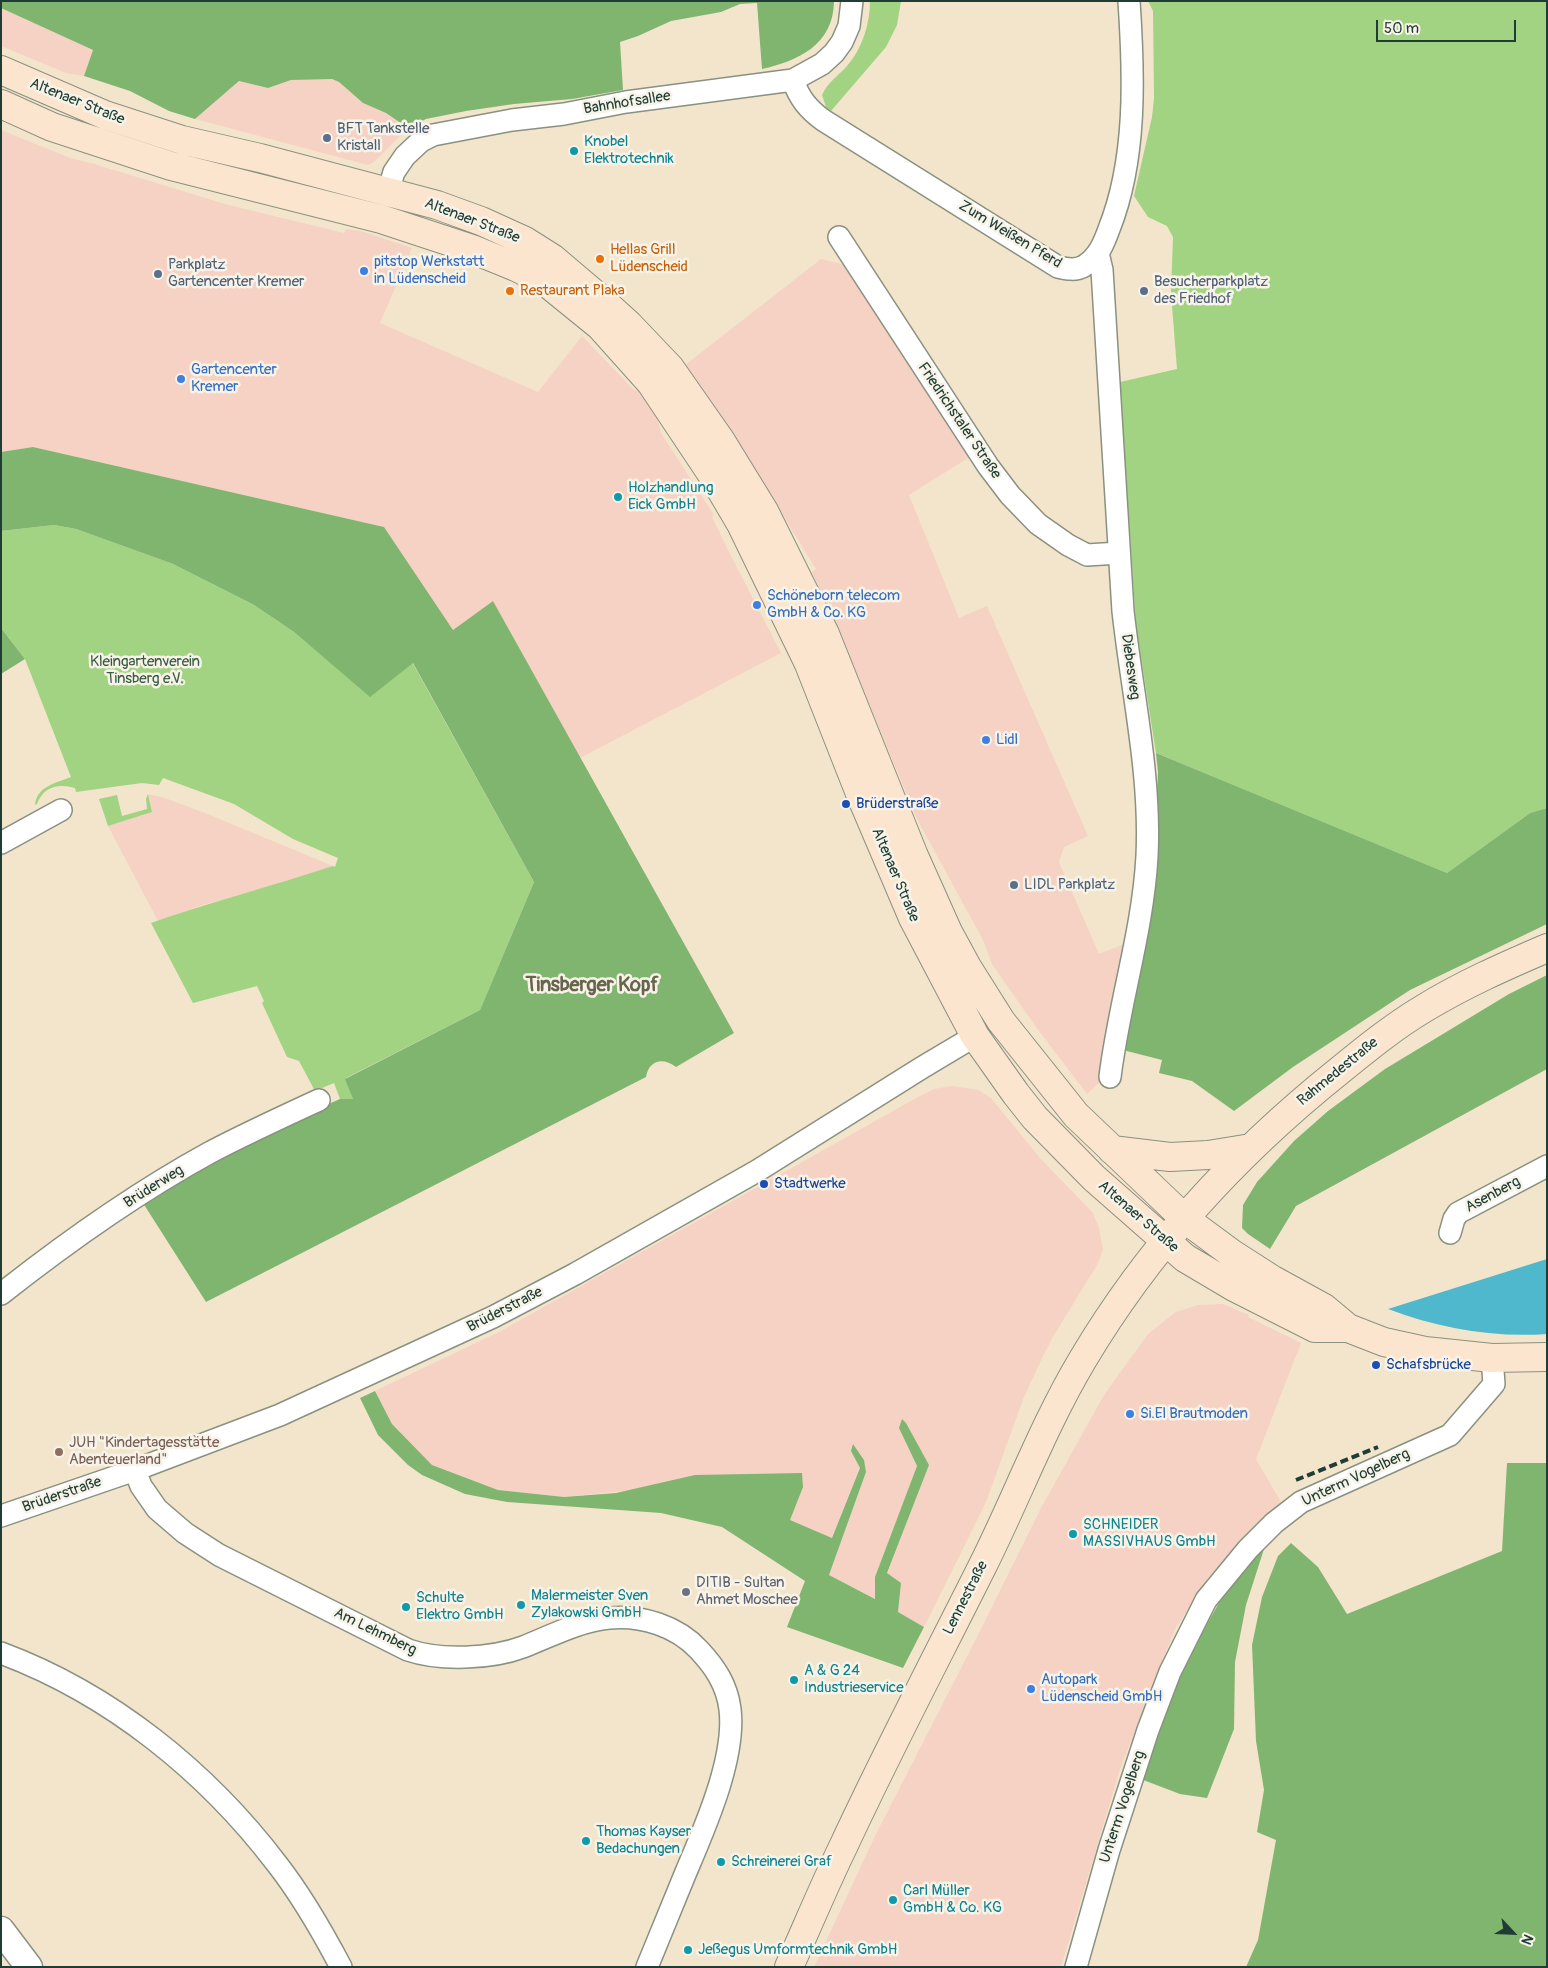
<!DOCTYPE html>
<html>
<head>
<meta charset="utf-8">
<style>
  body { margin:0 }
  #map { position:relative; width:1548px; height:1968px; overflow:hidden; background:#f3e5cc; font-family:Pangolin,sans-serif }
  canvas { display:block }
  .frame { position:absolute; inset:0; border:2px solid #1f3d34; pointer-events:none }
  .north { position:absolute; left:1488px; top:1908px; width:50px; height:50px; -webkit-text-stroke:4px #f7f3e8; paint-order:stroke; rotate:115deg; font-size:14px; font-weight:700; line-height:20px; text-align:center; color:#1f3d34 }
  .north::after { content:''; display:block; margin:auto; width:18px; height:22px; background:#1f3d34; clip-path:polygon(50% 0,100% 100%,50% 72%,0 100%) }
  .scale { position:absolute; left:1376px; top:20px; width:140px; height:22px; box-sizing:border-box; border:2px solid #1f3d34; border-top:0; padding-left:6px; font-size:15px; line-height:18px; white-space:nowrap; color:#1f3d34; -webkit-text-stroke:4px #f7f3e8; paint-order:stroke }
</style>
</head>
<body>
<div id="map">
<canvas width="1548" height="1968"></canvas>
<div class="frame"></div>
<div class="north">N</div>
<div class="scale">50 m</div>
</div>
<script>
const context = document.querySelector('canvas').getContext('2d');
context.lineJoin = 'round';
function paint(path, color) { context.fillStyle = color; context.fill(path, 'evenodd'); }
function stroke(path, color, width, dash) { context.strokeStyle = color; context.lineWidth = width; context.lineCap = dash ? 'butt' : 'round'; context.setLineDash(dash || []); context.stroke(path); }
function label(font, color, halo, rows, align = 'center') {
  context.font = font + ' Pangolin,sans-serif'; context.lineWidth = 5; context.setLineDash([]); context.textBaseline = 'middle'; context.strokeStyle = halo; context.fillStyle = color; for (const [text, x, y, turn = 0] of rows) {
    context.save(); context.translate(x, y); context.rotate((+turn || 0) * Math.PI / 180); context.textAlign = isNaN(turn) ? turn : align; if (halo) context.strokeText(text, 0, 0); context.fillText(text, 0, 0); context.restore();
  }
}
paint(new Path2D(`
  M1 8 93 50 84 76 66 73 1 46Z
  M321 78 332 79 339 82 363 103 386 113 408 128 374 162 368 165 195 119 239 81 268 88 291 80Z
  M1 130 73 159 91 163 225 204 344 233 346 229 361 231 412 248 380 323 538 392 582 336 635 391 639 388 656 412 661 433 714 515 712 517 728 550 781 653 580 758 493 601 453 630 384 527 33 447 1 452Z
  M821 259 846 265 973 455 909 495 959 618 987 606 1088 836 1064 847 1059 862 1099 954 1129 942 1099 1083 1087 1094 1036 1027 992 964 983 940 917 819 845 646 812 572 816 569 752 465 685 365Z
  M148 794 165 798 205 813 333 866 278 885 203 905 158 921 108 826 152 812Z
  M952 1086 978 1090 991 1098 1040 1158 1093 1213 1099 1228 1103 1250 1097 1265 1054 1335 1043 1356 1024 1397 986 1502 924 1627 898 1612 901 1583 887 1574 929 1465 899 1428 917 1466 875 1577 876 1599 829 1575 866 1472 851 1451 860 1468 832 1538 790 1520 802 1487V1473L564 1497 498 1490 432 1465 392 1424 375 1391 501 1331 918 1097 934 1089Z
  M1223 1304 1249 1315 1248 1317 1301 1343 1256 1459 1282 1504 1254 1526 1208 1578 1175 1629 1120 1769 1061 1967H814L875 1836 976 1639 1041 1508 1104 1395 1148 1334 1168 1318 1176 1312 1198 1305Z`), '#f5d2c3');
paint(new Path2D(`
  M870 1H901L897 25 886 47 831 111 826 107 822 95C827 83 838 76 847 66 862 49 870 24 870 1Z
  M1148 1H1547V808L1530 813 1447 873 1156 753 1136 625 1120 382 1177 369 1171 293 1173 237 1167 226 1148 217 1134 196 1152 117 1154 98 1153 11Z
  M54 525 76 529 173 564 254 605 294 632 370 696 412 662 534 882 480 1010 346 1078 353 1099H340L334 1083 315 1091 299 1061 287 1057 262 1003 264 1001 257 986 193 1003 151 923C211 902 272 886 333 866L335 867 338 858 293 839 234 804 163 778 159 785 142 783 76 792 75 788C58 783 43 787 37 804L35 805C37 786 56 783 71 777L25 659 1 628V531Z
  M148 794 152 812 108 826 99 799 117 795 122 816 147 809 146 799Z`), '#a1d382');
paint(new Path2D(`
  M1 1H834V2C833 45 798 61 762 69L757 3 740 4 721 12 671 21 638 36 620 42 623 90 572 99 514 104 466 111 426 119 408 128 386 113 363 103 339 82 332 79 291 80 268 88 239 81 195 119 169 111 130 91 84 76 93 50 1 8Z
  M33 447 384 527 453 630 493 601 734 1033 676 1067C663 1057 649 1060 646 1077L206 1302 143 1203 161 1191 292 1120 340 1099H353L345 1079 480 1010 534 882 413 663 370 697 294 632 254 605 173 564 76 529 54 525 1 531V452Z
  M1 628 25 659 1 674Z
  M1156 753 1447 873 1530 813 1547 808V924L1410 990 1293 1067 1234 1111 1192 1081 1159 1073 1162 1060 1123 1050 1125 1031 1134 1003 1153 896 1158 772Z
  M1547 975V1069L1296 1206 1270 1249 1248 1234 1242 1228 1243 1205 1257 1182 1294 1141 1328 1111 1385 1069 1509 994Z
  M375 1391 392 1424 432 1465 498 1490 564 1497 616 1493 695 1475 802 1473 803 1487 790 1520 832 1538 860 1468 851 1451 853 1444 864 1460 866 1472 829 1575 875 1599V1577L917 1466 899 1428 902 1419 906 1423 929 1465 887 1573 901 1583 898 1612 924 1627 903 1668 787 1627 805 1581 722 1527 661 1513 507 1502 465 1494 422 1475 408 1465 378 1435 360 1398Z
  M1507 1463H1547V1967H1246L1258 1940 1276 1840 1257 1832 1264 1790 1256 1741 1252 1645 1262 1597 1278 1556 1291 1543 1318 1567 1347 1614 1502 1551Z
  M1264 1549 1246 1605 1235 1662 1234 1729 1207 1798 1180 1794 1138 1778 1179 1673 1224 1594 1244 1568Z`), '#80b570');
paint(new Path2D(`
  M1547 1259V1334C1493 1338 1438 1328 1388 1309Z`), '#4fb8cc');
const minor = new Path2D(`
  M793 80C799 98 808 109 823 120L1058 267C1066 269 1076 271 1084 266 1098 258 1104 243 1109 229 1137 159 1134 75 1129 1
  M388 192 394 172 405 156 421 141 433 135 512 120 564 114 626 102 793 80 822 64 834 53 842 42 849 26 852 1
  M839 237 988 466 1010 495 1038 524 1068 545 1087 555 1119 553
  M1098 253 1102 270 1123 611C1132 693 1151 774 1147 856 1143 931 1119 1003 1110 1077
  M1 843 61 810
  M1450 1233 1454 1219 1458 1213 1547 1166
  M1 1294C67 1242 136 1193 209 1153 245 1134 282 1117 319 1100
  M135 1470 141 1486 157 1509 185 1533 219 1555 408 1650C440 1661 491 1659 523 1647 551 1636 579 1621 609 1618 642 1615 677 1626 699 1650 715 1667 727 1685 730 1709 736 1758 705 1827 686 1872 673 1904 660 1935 647 1967
  M1 1516 135 1470 280 1415 493 1317 575 1274 757 1171 923 1067 975 1036
  M1 1653C111 1694 207 1772 277 1864 302 1896 322 1931 341 1967
  M1076 1967 1109 1850 1148 1730 1170 1672 1206 1600 1248 1549 1274 1523 1301 1502 1450 1435 1494 1384 1492 1358`);
const tertiary = new Path2D(`
  M1 1930 29 1967`);
const secondary = new Path2D(`
  M1 70 105 115 182 140 260 158 437 205 481 221 525 241 552 258 598 297 629 325 670 368 721 441 764 511 825 634 914 856 948 932 967 967 1001 1021 1076 1115 1185 1219 1231 1253 1273 1280 1324 1308 1348 1328 1384 1342 1425 1351 1492 1358 1547 1357
  M1 104 52 127 171 166 381 219 472 249 516 267 547 283 600 326 651 383 711 473 741 524 809 664 861 796 913 918 975 1036 1016 1094 1035 1118 1094 1178 1185 1258 1234 1287 1315 1328H1348
  M1112 1150 1170 1157 1208 1155 1251 1148
  M789 1967C807 1927 824 1886 843 1847 887 1752 936 1659 983 1565 1017 1497 1044 1424 1083 1359 1149 1248 1239 1151 1339 1071 1366 1049 1393 1027 1423 1009 1462 985 1505 966 1547 948`);
stroke(minor, '#899180', 24);
stroke(tertiary, '#899180', 29);
stroke(secondary, '#899180', 30);
stroke(minor, '#fff', 21);
stroke(tertiary, '#fff', 26);
stroke(secondary, '#fce5cf', 28);
stroke(new Path2D(`
  M1296 1480 1378 1447`), '#1f3d34', 4, [8, 4]);
for (const [x, y, r, color] of [
  [327,138,5,"#5c6f8a"],
  [574,151,5,"#0f9aa8"],
  [600,259,5,"#e8710a"],
  [364,271,5,"#3f7fe0"],
  [158,274,5,"#5c6f8a"],
  [510,291,5,"#e8710a"],
  [1144,291,5,"#5c6f8a"],
  [181,379,5,"#3f7fe0"],
  [618,497,5,"#0f9aa8"],
  [757,605,5,"#3f7fe0"],
  [986,740,5,"#3f7fe0"],
  [846,804,5,"#1a4fb4"],
  [1014,885,5,"#5c6f8a"],
  [764,1184,5,"#1a4fb4"],
  [1376,1365,5,"#1a4fb4"],
  [1130,1414,5,"#3f7fe0"],
  [59,1452,5,"#8d6e63"],
  [1073,1534,5,"#0f9aa8"],
  [686,1592,5,"#6b7280"],
  [521,1605,5,"#0f9aa8"],
  [406,1607,5,"#0f9aa8"],
  [794,1680,5,"#0f9aa8"],
  [1031,1689,5,"#3f7fe0"],
  [586,1841,5,"#0f9aa8"],
  [721,1862,5,"#0f9aa8"],
  [893,1900,5,"#0f9aa8"],
  [688,1950,5,"#0f9aa8"]
]) { const dot = new Path2D(); dot.arc(x, y, r, 0, 2 * Math.PI); context.fillStyle = color; context.fill(dot); stroke(dot, '#f7f3e8', 2); }
label('15px', '#1f3d34', '#f7f3e8', [
  ["Altenaer Straße",77,102,22],
  ["Bahnhofsallee",627,103,-9],
  ["Altenaer Straße",472,221,21],
  ["Zum Weißen Pferd",1010,235,31],
  ["Friedrichstaler Straße",959,421,56],
  ["Diebesweg",1130,667,82],
  ["Altenaer Straße",895,875,67],
  ["Rahmedestraße",1338,1072,-39],
  ["Brüderweg",154,1187,-32],
  ["Asenberg",1493,1195,-28],
  ["Altenaer Straße",1138,1217,41],
  ["Brüderstraße",505,1310,-27],
  ["Unterm Vogelberg",1356,1478,-25],
  ["Brüderstraße",62,1495,-19],
  ["Lennestraße",966,1598,-63],
  ["Am Lehmberg",375,1632,26],
  ["Unterm Vogelberg",1123,1807,-72]
]);
label('15px', '#4e5e75', '#f7f3e8', [
  ["BFT Tankstelle",337,129],
  ["Kristall",337,146],
  ["Parkplatz",168,265],
  ["Gartencenter Kremer",168,282],
  ["Besucherparkplatz",1154,282],
  ["des Friedhof",1154,299],
  ["LIDL Parkplatz",1024,885]
], 'left');
label('15px', '#0d838f', '#f7f3e8', [
  ["Knobel",584,142],
  ["Elektrotechnik",584,159],
  ["Holzhandlung",628,488],
  ["Eick GmbH",628,505],
  ["SCHNEIDER",1083,1525],
  ["MASSIVHAUS GmbH",1083,1542],
  ["Malermeister Sven",531,1596],
  ["Zylakowski GmbH",531,1613],
  ["Schulte",416,1598],
  ["Elektro GmbH",416,1615],
  ["A & G 24",804,1671],
  ["Industrieservice",804,1688],
  ["Thomas Kayser",596,1832],
  ["Bedachungen",596,1849],
  ["Schreinerei Graf",731,1862],
  ["Carl Müller",903,1891],
  ["GmbH & Co. KG",903,1908],
  ["Jeßegus Umformtechnik GmbH",698,1950]
], 'left');
label('15px', '#c56008', '#f7f3e8', [
  ["Hellas Grill",610,250],
  ["Lüdenscheid",610,267],
  ["Restaurant Plaka",520,291]
], 'left');
label('15px', '#366cbe', '#f7f3e8', [
  ["pitstop Werkstatt",374,262],
  ["in Lüdenscheid",374,279],
  ["Gartencenter",191,370],
  ["Kremer",191,387],
  ["Schöneborn telecom",767,596],
  ["GmbH & Co. KG",767,613],
  ["Lidl",996,740],
  ["Si.El Brautmoden",1140,1414],
  ["Autopark",1041,1680],
  ["Lüdenscheid GmbH",1041,1697]
], 'left');
label('15px', '#395b44', '#f7f3e8', [
  ["Kleingartenverein",145,662],
  ["Tinsberg e.V.",145,679]
]);
label('15px', '#164399', '#f7f3e8', [
  ["Brüderstraße",856,804],
  ["Stadtwerke",774,1184],
  ["Schafsbrücke",1386,1365]
], 'left');
label('15px', '#785e54', '#f7f3e8', [
  ["JUH \"Kindertagesstätte",69,1443],
  ["Abenteuerland\"",69,1460]
], 'left');
label('15px', '#5b616d', '#f7f3e8', [
  ["DITIB - Sultan",696,1583],
  ["Ahmet Moschee",696,1600]
], 'left');
label('bold 20px', '#67654e', '#f7f3e8', [
  ["Tinsberger Kopf",592,986]
]);
</script>
</body>
</html>
